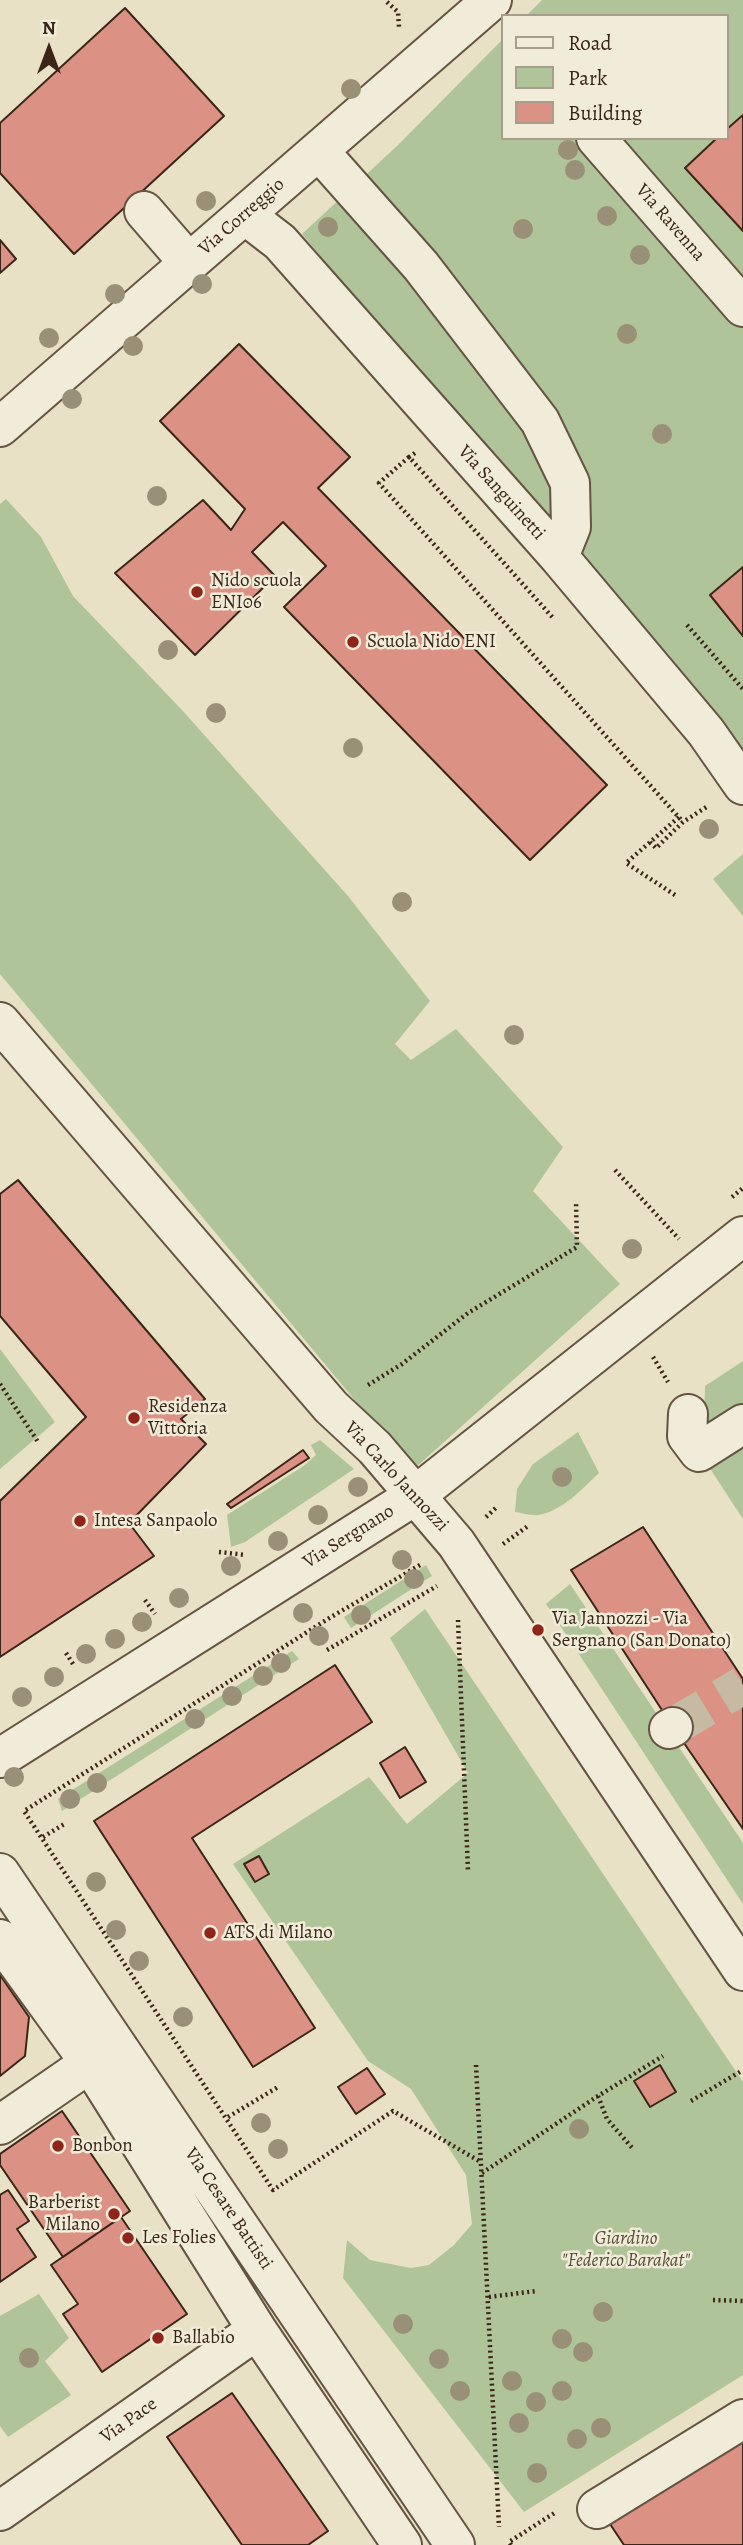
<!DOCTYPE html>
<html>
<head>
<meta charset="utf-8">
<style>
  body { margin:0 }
  #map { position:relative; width:743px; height:2545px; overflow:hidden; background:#e9e1c5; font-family:Alegreya,serif }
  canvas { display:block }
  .legend { position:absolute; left:501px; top:14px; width:228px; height:126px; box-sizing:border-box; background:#f1ecd9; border:2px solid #a89c8b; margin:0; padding:9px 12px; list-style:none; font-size:21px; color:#3b2517 }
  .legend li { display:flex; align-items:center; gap:14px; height:35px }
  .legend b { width:35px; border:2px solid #a89c8b }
  .north { position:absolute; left:14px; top:14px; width:70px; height:70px; -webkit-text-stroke:5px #f1ecd9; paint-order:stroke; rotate:0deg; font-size:19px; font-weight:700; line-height:28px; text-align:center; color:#3b2517 }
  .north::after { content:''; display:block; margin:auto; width:24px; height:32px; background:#3b2517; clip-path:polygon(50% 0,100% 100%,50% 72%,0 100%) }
</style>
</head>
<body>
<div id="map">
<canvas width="743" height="2545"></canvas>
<ul class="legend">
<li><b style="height:9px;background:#f1ecd9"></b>Road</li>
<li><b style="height:19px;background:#b0c49a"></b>Park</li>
<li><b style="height:19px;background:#db9285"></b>Building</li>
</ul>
<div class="north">N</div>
</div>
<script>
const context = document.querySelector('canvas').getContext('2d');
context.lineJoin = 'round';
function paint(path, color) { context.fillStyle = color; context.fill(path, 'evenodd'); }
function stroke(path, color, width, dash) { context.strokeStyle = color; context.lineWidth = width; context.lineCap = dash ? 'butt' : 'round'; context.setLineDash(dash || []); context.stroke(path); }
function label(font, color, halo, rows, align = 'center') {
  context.font = font + ' Alegreya,serif'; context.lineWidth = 5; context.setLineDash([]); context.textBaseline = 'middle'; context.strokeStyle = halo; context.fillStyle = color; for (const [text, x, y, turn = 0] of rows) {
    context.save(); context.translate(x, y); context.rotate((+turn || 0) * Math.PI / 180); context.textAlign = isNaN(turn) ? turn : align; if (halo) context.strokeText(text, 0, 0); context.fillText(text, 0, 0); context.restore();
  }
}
paint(new Path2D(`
  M542 0H743V762L302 234 398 145 503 39V138H727V16H526Z
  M6 499 41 537 73 596 182 710 348 896 430 1001 395 1044 411 1060 456 1029 563 1147 533 1191 620 1284 413 1470 0 974V504Z
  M743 854V916L713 879Z
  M0 1349 55 1422 0 1469Z
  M743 1361V1519L703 1458 705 1386Z
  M578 1432 599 1473C583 1488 563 1511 538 1515 531 1516 522 1513 515 1512L517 1489 533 1464Z
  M320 1440 354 1469 245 1542 231 1547 227 1515 305 1465 316 1455 311 1445Z
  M426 1565 432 1576 351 1628 344 1617Z
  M570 1584 743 1843V1904L546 1604Z
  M425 1609 743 2082V2375L524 2512 343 2278 347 2240 370 2260 411 2268 429 2265 454 2245 472 2224 466 2175 411 2089 368 2061 233 1864 369 1777 407 1824 468 1773 390 1638Z
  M292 1651 299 1659 62 1811 58 1799Z
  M39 2294 69 2338 45 2361 71 2395 8 2437 0 2426V2316Z`), '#b0c49a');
const building = new Path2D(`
  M125 8 224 116 74 254 0 173V123Z
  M743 115V231L685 168 717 138H727V129Z
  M0 240 16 259 0 273Z
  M239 344 350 457 318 488 607 785 530 860 284 607 326 566 283 522 252 552 275 576 195 655 115 573 203 500 231 530 245 509 160 421Z
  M743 567V636L710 595Z
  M18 1180 205 1399 181 1419 206 1444 129 1523 154 1556 0 1657V1501L86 1417 0 1316V1194Z
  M303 1450 309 1458 231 1508 227 1504Z
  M643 1527 743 1679V1829L673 1727 571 1570Z
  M335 1665 372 1722 192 1838 315 2028 253 2067 94 1821Z
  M405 1747 426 1782 400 1798 380 1763Z
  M259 1856 269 1874 255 1882 244 1864Z
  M0 1975 29 2017 25 2056 0 2076Z
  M660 2065 676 2092 650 2107 634 2081Z
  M367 2068 385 2094 356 2114 338 2087Z
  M62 2111 130 2211 63 2257 0 2165V2154Z
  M8 2190 29 2221 17 2229 36 2257 0 2282V2195Z
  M121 2217 187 2314 102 2372 63 2314 78 2304 51 2265Z
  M232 2393 328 2531 308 2545H242L167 2437Z
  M743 2423V2545H624L604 2515Z`);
paint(building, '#db9285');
stroke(building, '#3b2517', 2);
stroke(new Path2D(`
  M673 1727 743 1685`), '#c6bba2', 38, [38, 19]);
const minor = new Path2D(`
  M596 138 743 307
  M319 151 421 266 540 421 570 483 571 527 559 557
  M144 211 189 263
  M245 215 280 242 559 557 706 732 743 785
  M0 427 492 0
  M0 1022 331 1407 375 1448 456 1543 743 1971
  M688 1414 687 1436 699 1452 743 1424
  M669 1729 673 1727
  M0 1758 416 1495 743 1236
  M0 1873 455 2545
  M0 1939 90 2063 257 2330 402 2545
  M0 2125 90 2063
  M597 2509 743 2419
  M0 2511 257 2330`);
stroke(minor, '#665442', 42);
stroke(new Path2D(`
  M387 2 398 12 399 27
  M415 453 409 457 554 619
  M409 457 379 483 683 822
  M687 625 743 689
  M650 842 656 848 683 822 708 806
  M675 895 626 863 679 817
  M615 1170 679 1239
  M732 1197 743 1188
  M653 1357 668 1382
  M0 1384 38 1442
  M368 1385 402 1364 468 1313 577 1247 576 1201
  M486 1517 498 1506
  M503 1544 528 1526
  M219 1552 246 1555
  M420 1565 331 1617 24 1811 273 2190 393 2111 481 2162
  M145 1600 155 1614
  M458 1620 468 1871
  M327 1650 437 1586
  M66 1653 73 1664
  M43 1837 66 1823
  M476 2065 499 2527
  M598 2096 607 2119 634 2150
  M691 2101 743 2070
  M228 2117 278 2087
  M482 2173 598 2096 663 2056
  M489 2297 536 2291
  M713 2300 743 2301
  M511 2545 509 2542 556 2512`), '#3b2517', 4.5, [2, 3.5]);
stroke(minor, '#f1ecd9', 38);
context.fillStyle = '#999077';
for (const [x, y] of [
  [351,89],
  [568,150],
  [575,170],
  [206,201],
  [607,216],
  [328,227],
  [523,229],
  [640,255],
  [202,284],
  [115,294],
  [627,334],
  [49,338],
  [133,346],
  [72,399],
  [662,434],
  [157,496],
  [168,650],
  [216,713],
  [353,748],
  [709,829],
  [402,902],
  [514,1035],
  [632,1249],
  [562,1477],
  [358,1487],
  [318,1515],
  [278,1541],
  [402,1560],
  [231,1566],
  [414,1579],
  [179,1598],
  [303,1613],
  [361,1615],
  [142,1622],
  [319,1636],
  [115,1639],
  [86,1654],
  [281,1663],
  [263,1676],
  [54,1677],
  [232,1696],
  [22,1697],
  [195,1719],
  [14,1777],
  [97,1783],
  [70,1799],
  [96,1882],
  [116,1930],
  [139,1961],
  [183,2017],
  [261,2123],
  [579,2129],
  [278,2149],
  [603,2312],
  [403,2324],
  [562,2339],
  [583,2352],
  [29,2358],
  [439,2359],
  [512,2381],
  [460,2391],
  [562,2391],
  [536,2402],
  [519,2423],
  [601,2428],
  [577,2439],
  [537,2473]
]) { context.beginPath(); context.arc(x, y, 10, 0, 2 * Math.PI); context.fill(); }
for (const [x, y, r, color] of [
  [197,592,7,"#8f2418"],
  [353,642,7,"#8f2418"],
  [134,1418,7,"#8f2418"],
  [80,1521,7,"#8f2418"],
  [538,1630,7,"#8f2418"],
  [210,1933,7,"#8f2418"],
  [58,2146,7,"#8f2418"],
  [114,2214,7,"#8f2418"],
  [128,2238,7,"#8f2418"],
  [158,2338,7,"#8f2418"]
]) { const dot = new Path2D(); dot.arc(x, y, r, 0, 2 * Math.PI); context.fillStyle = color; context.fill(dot); stroke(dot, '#f1ecd9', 2.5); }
label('19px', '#3b2517', '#f1ecd9', [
  ["Via Correggio",242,217,-41],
  ["Via Ravenna",670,223,49],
  ["Via Sanguinetti",501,493,48],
  ["Via Carlo Jannozzi",396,1477,47],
  ["Via Sergnano",349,1537,-32],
  ["Via Cesare Battisti",228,2209,56],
  ["Via Pace",129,2421,-35]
]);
label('19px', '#3b2517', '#f1ecd9', [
  ["Nido scuola",211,581],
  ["ENI06",211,603],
  ["Scuola Nido ENI",367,642],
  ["Residenza",148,1407],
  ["Vittoria",148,1429],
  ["Intesa Sanpaolo",94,1521],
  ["Via Jannozzi - Via",552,1619],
  ["Sergnano (San Donato)",552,1641],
  ["ATS di Milano",224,1933],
  ["Bonbon",72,2146],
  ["Barberist",100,2203,"right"],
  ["Milano",100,2225,"right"],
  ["Les Folies",142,2238],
  ["Ballabio",172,2338]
], 'left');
label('italic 19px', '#584d38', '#f1ecd9', [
  ["Giardino",626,2239],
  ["\"Federico Barakat\"",626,2261]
]);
</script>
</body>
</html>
